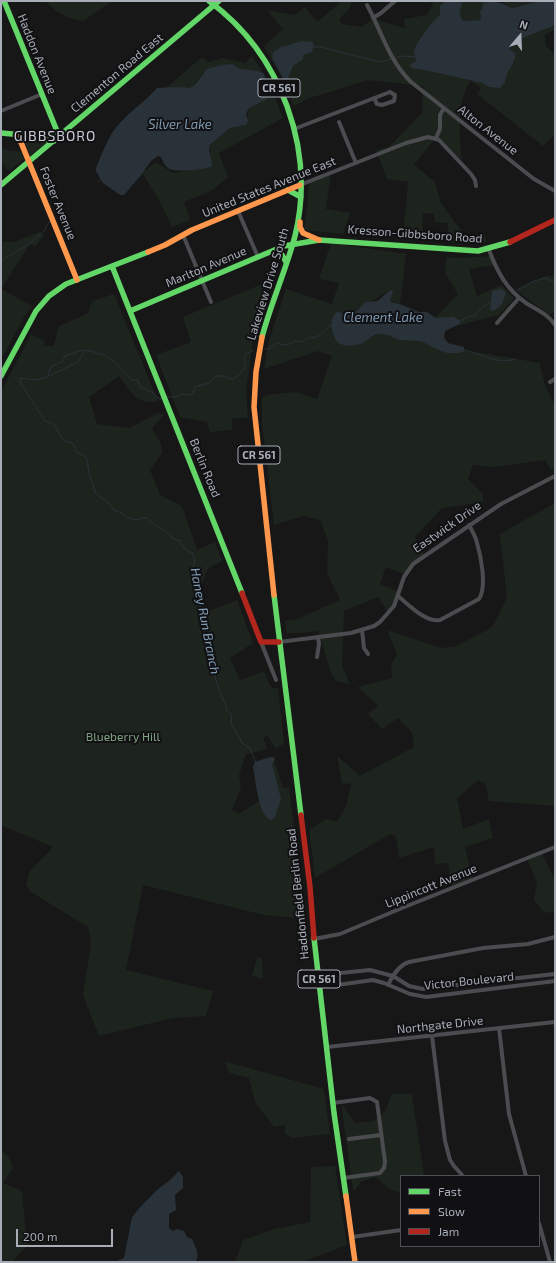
<!DOCTYPE html>
<html>
<head>
<meta charset="utf-8">
<style>
  body { margin:0 }
  #map { position:relative; width:556px; height:1263px; overflow:hidden; background:#171717; font-family:"Exo 2",sans-serif }
  canvas { display:block }
  .frame { position:absolute; inset:0; border:2px solid #a8adb8; pointer-events:none }
  .legend { position:absolute; left:400px; top:1175px; width:140px; height:72px; box-sizing:border-box; background:#111113; border:1px solid #4d4f55; margin:0; padding:5px 7px; list-style:none; font-size:12px; color:#a8adb8 }
  .legend li { display:flex; align-items:center; gap:8px; height:20px }
  .legend b { width:20px; border:1px solid #4d4f55 }
  .north { position:absolute; left:500px; top:16px; width:40px; height:40px; -webkit-text-stroke:3px #111113; paint-order:stroke; rotate:19deg; font-size:11px; font-weight:700; line-height:16px; text-align:center; color:#a8adb8 }
  .north::after { content:''; display:block; margin:auto; width:14px; height:18px; background:#a8adb8; clip-path:polygon(50% 0,100% 100%,50% 72%,0 100%) }
  .scale { position:absolute; left:16px; top:1229px; width:97px; height:18px; box-sizing:border-box; border:2px solid #a8adb8; border-top:0; padding-left:5px; font-size:12px; line-height:14px; white-space:nowrap; color:#a8adb8; -webkit-text-stroke:3px #111113; paint-order:stroke }
</style>
</head>
<body>
<div id="map">
<canvas width="556" height="1263"></canvas>
<div class="frame"></div>
<ul class="legend">
<li><b style="height:5px;background:#63d668"></b>Fast</li>
<li><b style="height:5px;background:#ff974d"></b>Slow</li>
<li><b style="height:5px;background:#b3261e"></b>Jam</li>
</ul>
<div class="north">N</div>
<div class="scale">200 m</div>
</div>
<script>
const context = document.querySelector('canvas').getContext('2d');
context.lineJoin = 'round';
function paint(path, color) { context.fillStyle = color; context.fill(path, 'evenodd'); }
function stroke(path, color, width, dash) { context.strokeStyle = color; context.lineWidth = width; context.lineCap = dash ? 'butt' : 'round'; context.setLineDash(dash || []); context.stroke(path); }
function label(font, color, halo, rows, align = 'center') {
  context.font = font + ' "Exo 2",sans-serif'; context.lineWidth = 4; context.setLineDash([]); context.textBaseline = 'middle'; context.strokeStyle = halo; context.fillStyle = color; for (const [text, x, y, turn = 0] of rows) {
    context.save(); context.translate(x, y); context.rotate((+turn || 0) * Math.PI / 180); context.textAlign = isNaN(turn) ? turn : align; if (halo) context.strokeText(text, 0, 0); context.fillText(text, 0, 0); context.restore();
  }
}
paint(new Path2D(`
  M46 1H112L83 21C68 19 56 13 46 1Z
  M342 1H352L349 9 339 19 342 24 362 27 373 19 405 28 404 19 427 15 434 1H446L441 5V15L508 49 517 38 555 23V29L545 35 546 46 555 55V138L553 136 543 146 477 94 481 88 471 81C455 103 460 134 462 160L436 137 414 165 435 182 441 203 465 236 484 234 487 242 459 243 447 242 448 223 435 222 434 214 423 213 422 240 403 239 408 182 387 179 376 150 389 147 422 113 423 86 367 80 327 93 309 98 294 106 283 79 264 46 283 29 267 10 294 15 305 7 317 22Z
  M461 1H487L480 20 463 21 459 17Z
  M500 1H538L539 2 512 8Z
  M252 56 265 76 221 65 206 70 192 88H166L202 57 208 62 223 58 245 63Z
  M266 77 283 118 219 153 228 177 213 190 184 202 190 220 172 227 159 200 142 173 156 162 173 173 211 166 210 145 230 128 246 125 249 108 269 96Z
  M22 136 46 143 30 156Z
  M1 149 22 152 24 159 9 171 1 161Z
  M331 173 326 209 350 213 343 234 304 230 307 208 309 183Z
  M39 232 44 236 35 247 30 244 1 289 32 306 24 317 1 360V242H14Z
  M331 243 406 254 400 304 390 301V290L350 314 335 313 358 344 379 334 421 340 447 352 465 350 540 363 545 386 555 405V468L551 470 545 460 493 467 473 465 468 479 483 494V502L442 508 415 537 425 556 406 575 386 567 380 584 399 592 389 614 378 597 344 611 342 666 350 684 336 681 330 670 318 631 302 633H287L285 621 295 620 340 600 327 573 328 540 320 520 303 516 274 525 262 423V398L267 395 296 392 317 399 332 356 318 351 264 369 268 344 286 289 332 304 339 283 319 279Z
  M491 256 495 265 469 269 477 296 501 285 514 298 499 315 460 325 456 318H435L458 294 445 273 446 257 459 258Z
  M545 276H555V311L549 315 516 290Z
  M274 279 261 314 253 340 246 391 248 418H232V430L210 432 207 422 180 417 156 355 191 342 183 317Z
  M114 294 158 401C136 406 130 390 119 376L89 397 97 424 129 428 158 413 164 415 152 428 161 444 162 453 150 470 160 495 182 506 197 550 215 542 222 561 209 568 199 588 206 612 237 600 253 643 230 658 240 680 264 671 269 684 273 688H278L284 743 276 749 268 736 263 737 267 749 246 754 239 775 241 789 232 809 239 814 259 801 253 765 273 757 283 788 289 787 305 919 264 915 143 885 126 970 213 991 206 1016 173 1018 99 1036 83 995 91 943 88 927 31 892 26 885 30 871 53 847 1 825V392L31 334 44 341V346H54L58 327 88 313 92 301Z
  M555 503V806L489 801 485 782 477 781 457 798 463 829 489 819 493 838 465 847 473 881 452 890 448 863 435 864 434 847 399 858 396 836 390 834 315 878 309 830 326 819 337 822 347 804 351 784 342 783 337 756 360 776 414 747 412 733 398 718 382 729 368 714 378 706 358 687 392 678 391 665 397 654 387 630 441 648 457 646 492 627 507 598 500 534Z
  M542 853 555 880V911L545 913 534 900 537 882 527 860Z
  M257 957 262 959 263 979 252 976Z
  M224 1061 324 1089 330 1134 292 1138 285 1133V1125L274 1127 256 1104 249 1078 230 1073Z
  M392 1094H412L424 1176H401V1193L389 1189 376 1177 362 1181 355 1190H353L341 1103 355 1123 374 1121 386 1110Z
  M1 1150 9 1157 13 1168 3 1183 22 1191 27 1245 12 1262H1Z
  M335 1166 347 1245 302 1262H235L243 1240 274 1229 310 1222 311 1167Z`), '#1d241e');
paint(new Path2D(`
  M446 1H462C462 9 456 14 464 21L480 20 481 16 480 12 482 9 483 3C493 0 503 3 512 8L541 1H555V25L515 41 509 49 515 53C517 62 506 70 505 82L500 88 489 87 483 83 425 70 411 68 410 65 416 61C416 58 414 55 414 52 415 43 434 20 440 15V6Z
  M301 41 313 42 312 44H314L312 52 303 55V59L293 66 288 78 284 80 272 58 273 53 281 47 290 45Z
  M232 64 240 69 258 71 263 73 270 87 271 93 265 100 249 108 246 114 248 121 246 125 230 128 210 145 209 150 212 162V166C204 170 175 173 168 168 164 165 163 161 161 157L158 156 151 161 141 175 124 195H120L103 183 96 171V168C101 156 106 143 112 133 124 115 143 104 157 88L176 87 189 88 194 86 207 69 221 65Z
  M502 289 506 293 502 304 494 311 490 310 492 291Z
  M390 290 393 291 390 300 391 302 402 305 419 312H427L436 318 453 317 460 320V324L445 331 444 338 448 343 464 347V351L459 353H447L437 349 421 341 399 340 388 335 379 334 375 335 361 344 346 346 338 343C332 335 327 318 338 311 347 319 359 311 365 302L378 301Z
  M270 757H273L275 759 272 764 281 799 275 817 271 820C258 816 256 780 253 767L255 762Z
  M179 1171 183 1177V1188L175 1195 176 1210 169 1214V1228L173 1231 177 1229 184 1231 187 1237 192 1239C195 1246 201 1256 195 1262H114L124 1258 132 1217 143 1204 157 1190 170 1180Z`), '#2a3239');
stroke(new Path2D(`
  M314 47H321L380 62 392 59
  M395 58 401 56 416 57
  M98 182 101 179
  M1 261 32 242C34 239 44 232 45 230 47 225 44 227 50 222
  M517 290 534 281 546 278 555 283
  M461 321 467 317 474 316 485 305 491 302
  M265 349H270L277 343 282 345 290 344 295 341 301 342 310 337 315 338 325 331 329 326 332 325
  M465 350C480 354 499 365 515 359
  M85 351 78 362 45 378 34 380 20 378 21 384 45 421 55 425 58 432 64 441 72 443 75 447 76 452 84 456 87 459 89 474 96 494 108 502 114 510 124 514 127 518 138 520 141 518H147C153 527 168 530 173 539H176L177 541 180 540 183 548 193 554 195 562 193 567 202 615 203 628 211 655 210 662 213 667 216 681 223 700 226 705V710L232 715 231 722 232 725 243 744 250 748 256 763
  M48 376 51 367 63 361 65 356 82 350 91 351 98 354 105 355 118 365 132 380H138L139 386 153 393 159 399 163 398
  M166 397H176L181 394 189 395 193 393 195 387 209 383 214 378 217 376H223L231 379C238 377 243 373 245 365 245 362 244 359 245 355L253 351`), '#2a3239', 1);
stroke(new Path2D(`
  M367 5C382 32 388 59 411 82L534 179 555 191
  M373 18 381 13 395 1
  M1 111 42 94
  M339 122 356 163
  M294 129 390 92 395 95 394 101 382 105 377 104 374 98
  M436 138 440 129V115L444 108
  M300 185 406 143 428 137 439 140 471 174 475 180 476 186
  M238 211 258 257
  M183 235 211 302
  M489 250C497 271 506 289 526 303 537 310 548 314 555 325
  M497 323 519 298
  M550 382 555 379
  M398 596C409 605 426 623 440 620L479 599C487 587 481 556 477 543 476 537 472 531 469 525
  M362 630 364 648 368 654
  M261 642 276 680
  M279 642 351 633 374 626 380 622 394 606 404 577 413 564 501 504 555 476
  M317 657 319 644 318 637
  M314 939 340 934 402 908 555 847
  M319 979 340 973 370 970 393 976 409 986 423 989 491 981 555 974
  M319 979 337 985 373 980 384 983 410 994 426 997 555 981
  M388 985C393 975 399 965 409 962L483 948 528 944 555 937
  M499 1028 509 1114 526 1176
  M432 1036 445 1141 450 1160 454 1166 463 1176
  M327 1047 555 1022
  M333 1103 370 1098 377 1102 385 1162 384 1168 380 1173 343 1178
  M349 1139 381 1135
  M539 1223 550 1262
  M352 1237 401 1230`), '#4b4c50', 4);
stroke(new Path2D(`
  M4 1 59 136
  M209 1C281 54 316 149 295 236 286 270 271 303 262 337
  M1 133 23 135 54 141
  M1 185 219 1
  M288 190 301 197
  M275 250 281 253 286 262
  M112 266 242 593
  M130 311 284 246 319 240 478 251 510 242
  M1 376 36 311 49 296 66 284 148 252
  M274 595 301 815
  M314 938 334 1113 346 1196`), '#63d668', 5.5);
stroke(new Path2D(`
  M18 135 77 280
  M300 222V227L303 233 319 240
  M148 252 165 245 192 230 300 185
  M262 337 256 372 254 407 274 595
  M346 1196 355 1262`), '#ff974d', 5.5);
stroke(new Path2D(`
  M510 242 555 220
  M242 593 261 642H279
  M301 815 310 887 314 938`), '#b3261e', 5.5);
for (const [x, y, w] of [
  [279,88,42],
  [259,455,42],
  [319,979,42]
]) { const box = new Path2D(); box.roundRect(x - w / 2, y - 9, w, 18, 3); context.fillStyle = '#111113'; context.fill(box); stroke(box, '#a8adb8', 1); }
label('bold 11px', '#a8adb8', null, [
  ["CR 561",279,88],
  ["CR 561",259,455],
  ["CR 561",319,979]
]);
label('12px', '#a8adb8', '#111113', [
  ["Haddon Avenue",37,54,68],
  ["Clementon Road East",117,73,-40],
  ["Alton Avenue",488,130,38],
  ["United States Avenue East",269,187,-22],
  ["Foster Avenue",58,203,68],
  ["Kresson-Gibbsboro Road",415,234,4],
  ["Marlton Avenue",206,267,-23],
  ["Lakeview Drive South",268,284,-73],
  ["Berlin Road",205,468,68],
  ["Eastwick Drive",447,527,-35],
  ["Lippincott Avenue",431,886,-22],
  ["Haddonfield Berlin Road",298,894,-96],
  ["Victor Boulevard",469,981,-6],
  ["Northgate Drive",440,1025,-6]
]);
label('12px', '#7fa381', '#111113', [
  ["Blueberry Hill",123,737]
]);
label('italic 13px', '#7f9bb3', '#111113', [
  ["Silver Lake",180,125],
  ["Clement Lake",383,318],
  ["Haney Run Branch",205,621,79]
]);
context.letterSpacing = '1px';
label('14px', '#c9ccd4', '#111113', [
  ["GIBBSBORO",55,136]
]);
context.letterSpacing = '0px';
</script>
</body>
</html>
